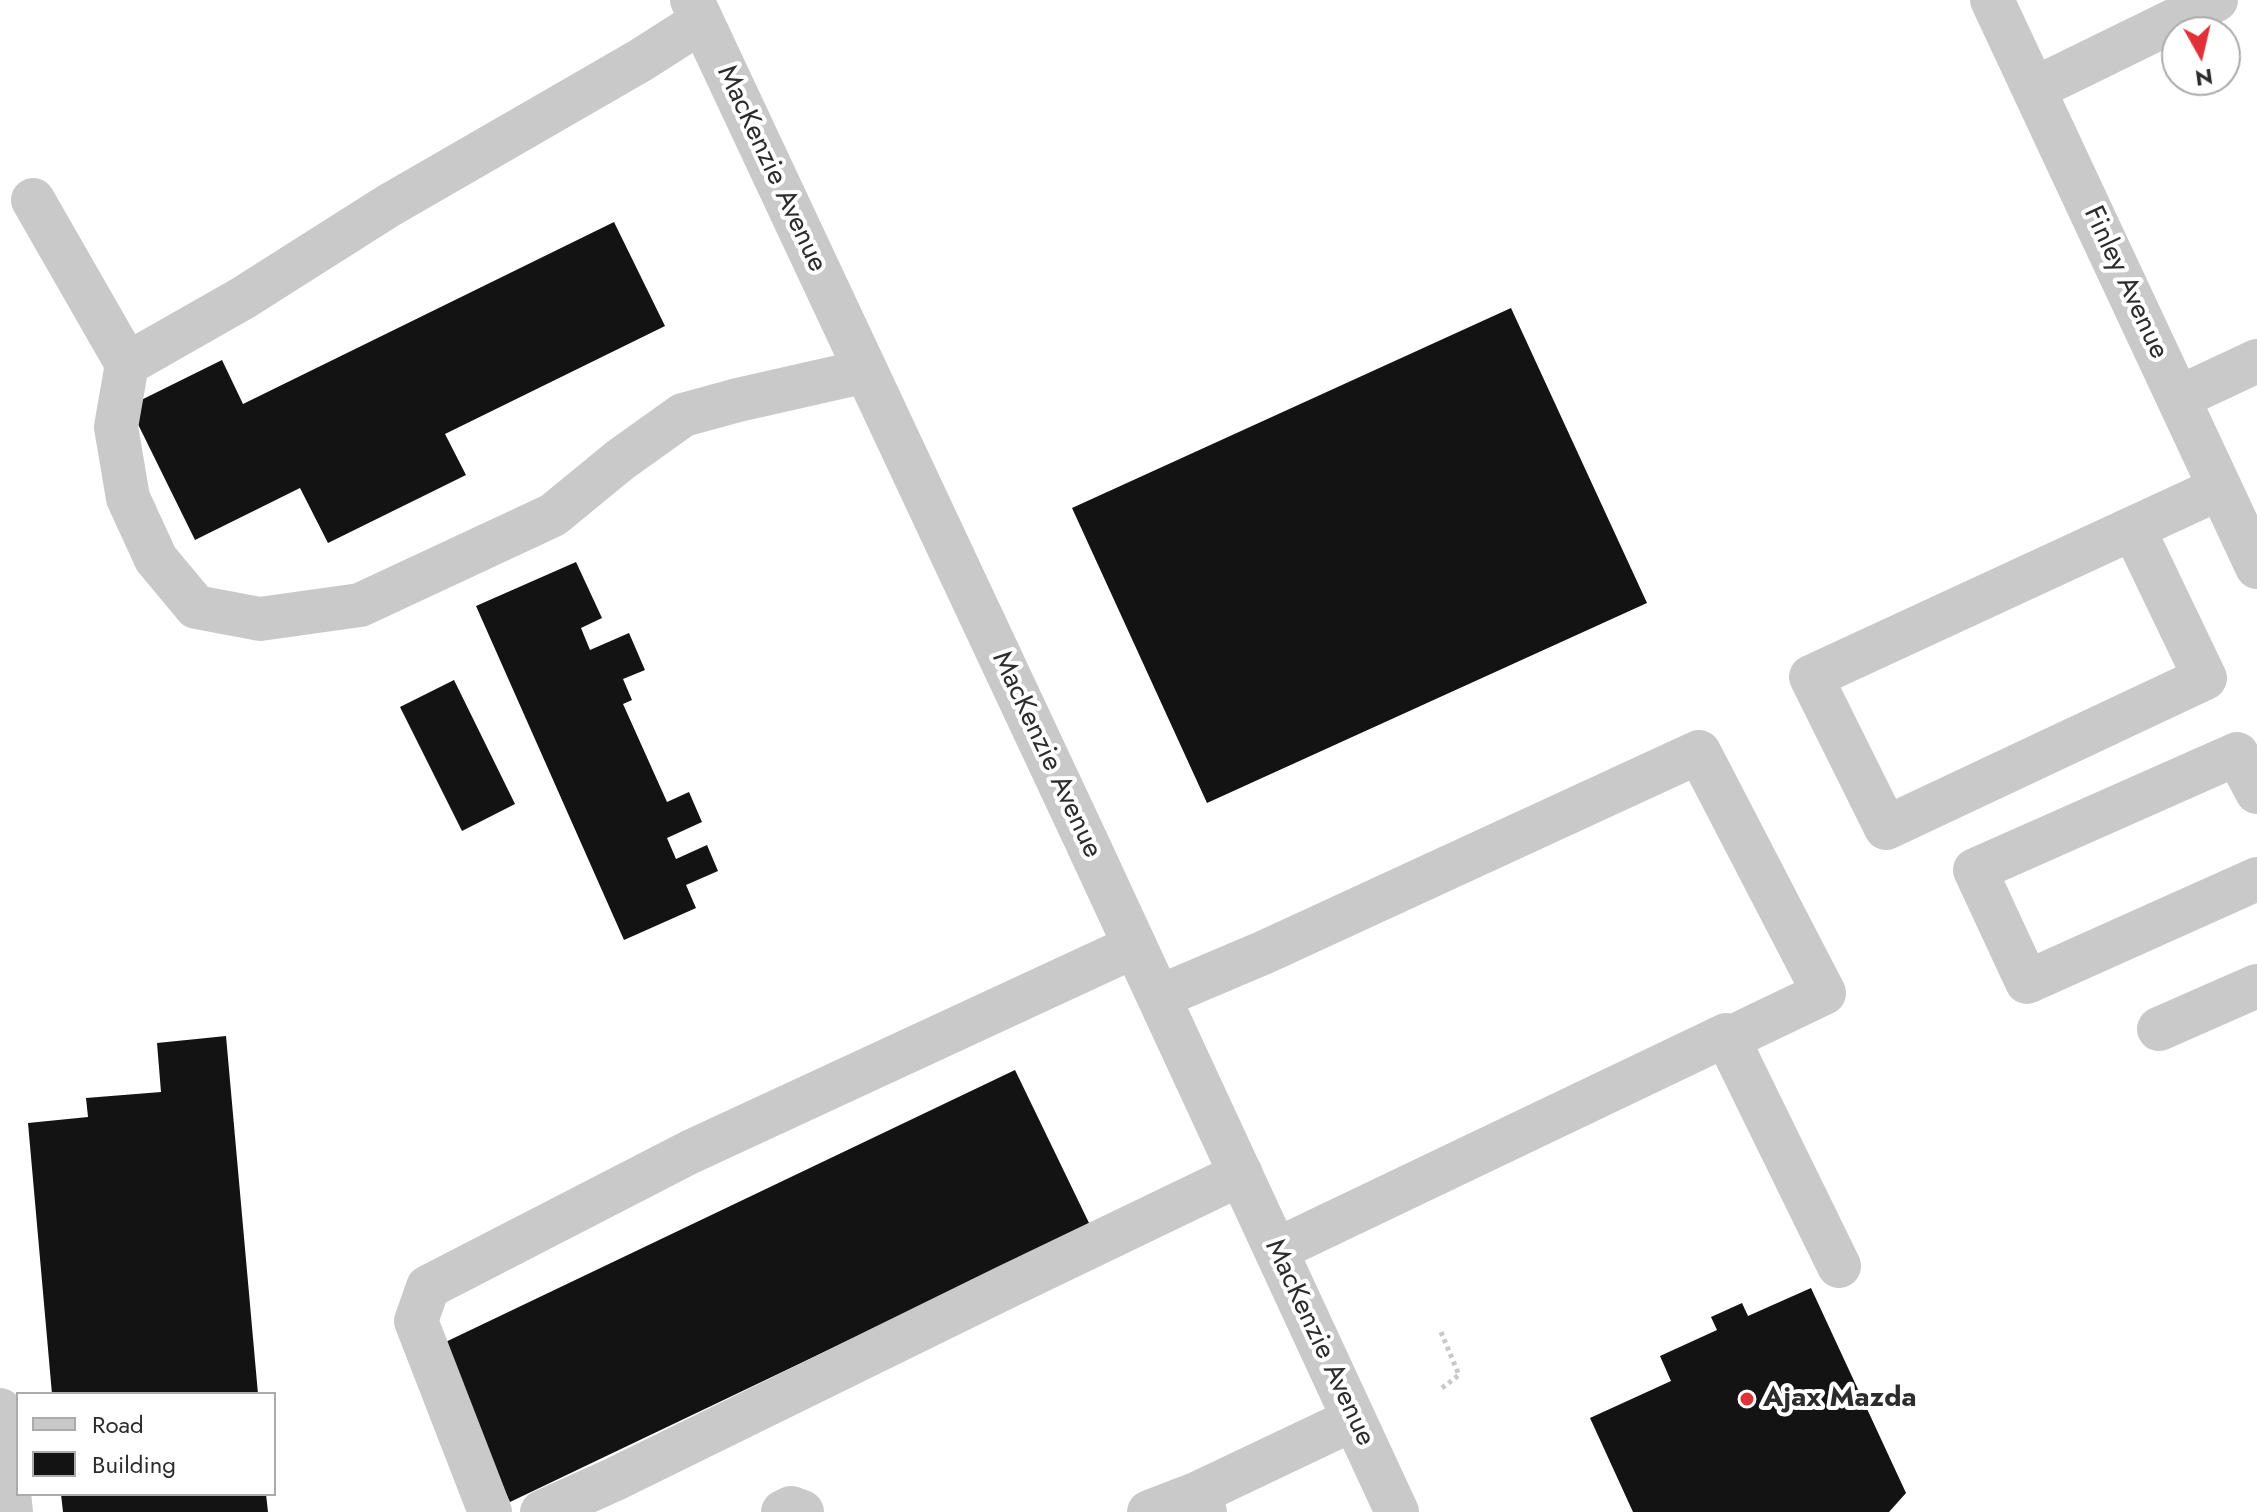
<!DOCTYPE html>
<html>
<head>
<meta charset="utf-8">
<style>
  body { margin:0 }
  #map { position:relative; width:2257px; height:1512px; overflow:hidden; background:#fff; font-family:Jost,sans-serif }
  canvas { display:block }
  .legend { position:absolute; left:16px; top:1392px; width:260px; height:104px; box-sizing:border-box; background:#fff; border:2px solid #ababab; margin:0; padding:10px 14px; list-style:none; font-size:24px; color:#2c2c2c }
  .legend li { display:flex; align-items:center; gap:16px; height:40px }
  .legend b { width:40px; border:2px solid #ababab }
  .north { position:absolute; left:2161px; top:16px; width:80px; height:80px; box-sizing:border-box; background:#fff; border:2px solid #ababab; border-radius:50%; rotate:172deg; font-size:22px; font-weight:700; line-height:32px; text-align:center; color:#2c2c2c }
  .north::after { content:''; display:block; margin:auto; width:28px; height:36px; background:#e13037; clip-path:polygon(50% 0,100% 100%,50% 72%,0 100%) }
</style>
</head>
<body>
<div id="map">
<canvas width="2257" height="1512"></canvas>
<ul class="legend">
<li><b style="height:10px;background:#c9c9c9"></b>Road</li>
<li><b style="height:22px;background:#131313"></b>Building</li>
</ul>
<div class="north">N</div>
</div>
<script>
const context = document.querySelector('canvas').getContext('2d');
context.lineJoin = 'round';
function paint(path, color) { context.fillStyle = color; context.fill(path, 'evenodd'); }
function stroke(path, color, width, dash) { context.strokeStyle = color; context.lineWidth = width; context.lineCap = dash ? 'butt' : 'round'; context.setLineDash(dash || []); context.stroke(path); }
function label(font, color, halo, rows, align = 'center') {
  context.font = font + ' Jost,sans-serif'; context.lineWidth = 8; context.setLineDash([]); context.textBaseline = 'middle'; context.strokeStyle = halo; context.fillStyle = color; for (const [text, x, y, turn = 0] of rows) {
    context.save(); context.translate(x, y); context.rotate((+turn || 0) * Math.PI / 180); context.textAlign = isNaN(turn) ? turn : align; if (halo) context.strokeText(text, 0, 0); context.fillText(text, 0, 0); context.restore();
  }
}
paint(new Path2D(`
  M614 222 665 326 445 434 466 475 328 543 300 488 195 540 129 406 222 360 243 404Z
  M1511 308 1647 603 1207 803 1072 508Z
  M576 562 602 618 581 628 590 650 629 633 645 670 623 679 632 700 623 704 667 802 689 792 702 822 667 838 676 859 707 845 718 871 686 885 696 908 624 940 476 606Z
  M454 680 515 804 462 831 400 707Z
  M226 1036 258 1394H52L28 1123 88 1117 86 1098 161 1092 157 1043Z
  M1015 1070 1090 1225 510 1502 435 1347Z
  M1811 1288 1906 1493 1889 1512H1633L1590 1418 1671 1381 1660 1356 1717 1330 1711 1317 1742 1303 1748 1316Z
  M61 1494H266L268 1512H63Z`), '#131313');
stroke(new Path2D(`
  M1441 1332 1459 1375 1442 1388`), '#c9c9c9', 5, [4, 4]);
stroke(new Path2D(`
  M692 0 1084 836 1397 1512
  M1992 0 2257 567
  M702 21 641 60 388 206 243 298 127 364 116 427 128 498 156 559 196 607 260 619 360 605 553 515 620 460 683 415 738 400 866 371
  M2034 89 2216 0
  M33 200 127 364
  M2178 398 2257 361
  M2133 528 2205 678 1886 828 1811 677 2220 488
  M2257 792 2237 754 1975 870 2027 982 2257 879
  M1159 997 1265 952 1699 752 1824 993 1728 1039
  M2159 1029 2257 986
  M1276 1250 1726 1035 1839 1266
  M0 1410 11 1512
  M490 1512 416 1321 428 1287 690 1152 1135 946
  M542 1512 615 1479 1004 1288 1241 1174
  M783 1512 791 1508 802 1512
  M1149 1512 1196 1494
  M1205 1512 1196 1494 1354 1419`), '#c9c9c9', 44);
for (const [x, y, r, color] of [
  [1747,1399,8,"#e13037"]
]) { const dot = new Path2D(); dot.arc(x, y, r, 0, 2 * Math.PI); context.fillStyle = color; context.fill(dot); stroke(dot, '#fff', 3); }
label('28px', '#2c2c2c', '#fff', [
  ["MacKenzie Avenue",771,169,65],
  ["Finley Avenue",2125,283,65],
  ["MacKenzie Avenue",1046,755,65],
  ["MacKenzie Avenue",1319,1343,65]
]);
label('bold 28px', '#2c2c2c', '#fff', [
  ["Ajax Mazda",1763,1399]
], 'left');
</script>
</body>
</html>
